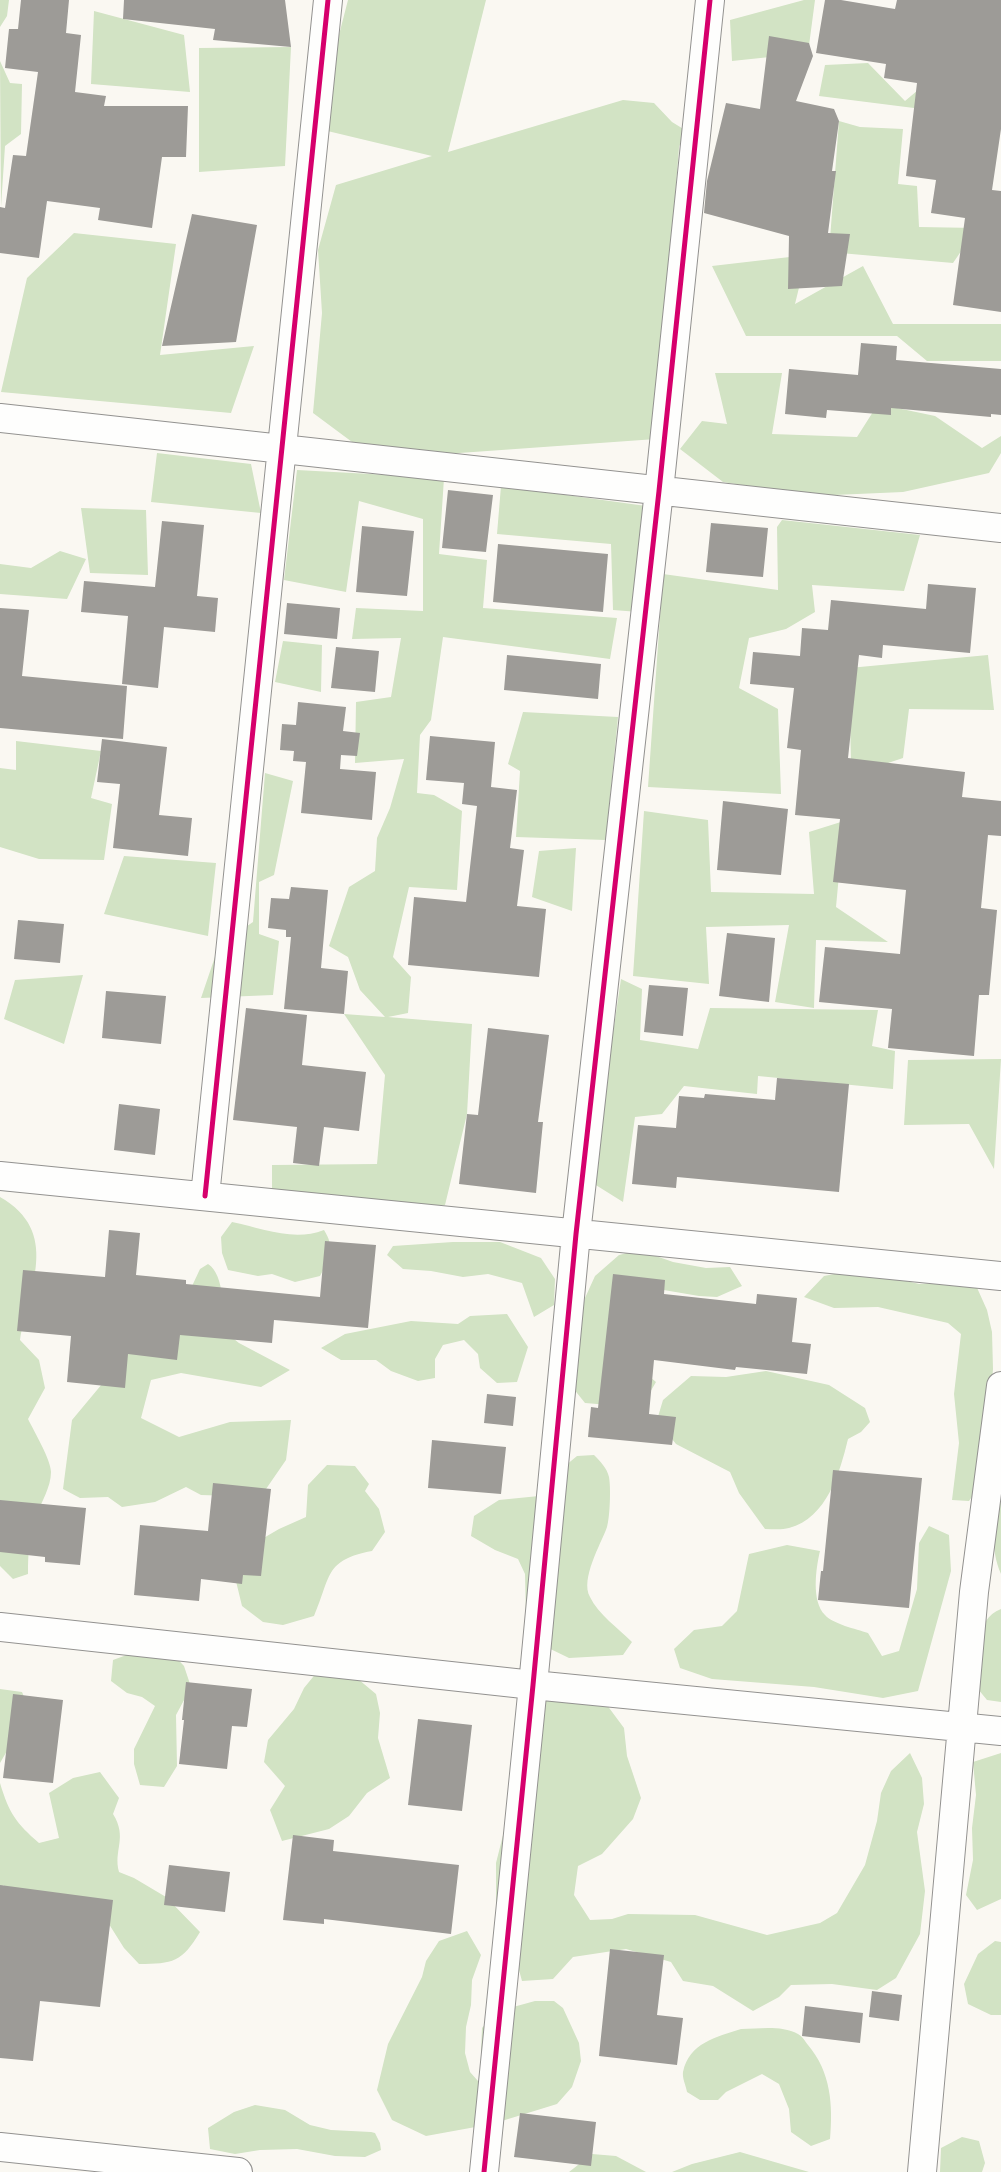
<!DOCTYPE html>
<html>
<head>
<meta charset="utf-8">
<style>
  body { margin:0 }
  canvas { display:block; background:#faf8f2 }
</style>
</head>
<body>
<canvas width="1001" height="2172"></canvas>
<script>
const context = document.querySelector('canvas').getContext('2d');
context.lineJoin = 'round';
function paint(path, color) { context.fillStyle = color; context.fill(path, 'evenodd'); }
function stroke(path, color, width, dash) { context.strokeStyle = color; context.lineWidth = width; context.lineCap = dash ? 'butt' : 'round'; context.setLineDash(dash || []); context.stroke(path); }
paint(new Path2D(`
  M0 0H9L7 16 0 27Z
  M348 0H486L448 152 623 100 654 103 672 122 685 130 679 147 656 439 375 459 313 413 322 313 318 250 336 185 432 156 315 128Z
  M804 0H815L808 53 732 61 730 20Z
  M94 11 184 35 190 92 91 84Z
  M291 47 285 166 199 172V48Z
  M0 61 10 83 22 84 21 134 5 146 1 207Z
  M868 63 905 101 930 80 1001 119 819 96 825 65Z
  M839 121 860 127 903 129 898 184 917 186 919 227 977 228 953 263 829 252Z
  M74 233 176 244 160 355 254 346 231 413 1 392 27 278Z
  M807 255 795 304 863 266 893 324H1001V361H927L897 336H746L712 266Z
  M715 373H782L772 434 857 437 878 404 935 416 982 448 1001 436V453L989 473 903 492 811 496 723 482 680 449 702 421 727 424Z
  M157 453 251 464 261 513 151 502Z
  M297 470 444 478 439 554 487 560 483 608 617 618 610 659 443 637 431 720 420 735 417 793 434 795 462 811 457 890 409 887 393 957 411 977 408 1013 388 1017 472 1024 467 1114 445 1205 272 1214V1165L377 1164 385 1075 344 1014 385 1017 360 990 348 957 329 946 349 887 375 871 377 838 390 808 404 759 355 763 356 702 391 697 401 638 352 639 356 608 423 611V519L359 501 346 592 284 580Z
  M501 486 646 506 639 612 613 610 611 544 497 534Z
  M81 508 146 510 148 575 90 573Z
  M782 520 920 535 904 591 812 585 815 612 786 629 749 638 739 688 778 709 781 794 648 787 663 574 778 590 777 527Z
  M60 551 86 559 67 599 0 594V564L31 568Z
  M283 641 322 645 321 692 275 682Z
  M988 655 994 710 909 709 903 758 876 767 852 813 849 668Z
  M523 712 618 717 606 840 516 837 520 771 508 764Z
  M16 741 101 751 91 798 112 804 104 860 39 859 0 847V768L16 770Z
  M265 773 293 781 274 875 259 882V934L279 941 273 995 201 998 219 945 253 922Z
  M644 811 708 820 711 892 814 894 809 832 844 821 836 907 888 942 816 940 814 1008 775 1002 789 925 706 927 709 984 633 976Z
  M576 848 572 911 532 897 539 851Z
  M124 856 216 863 208 936 104 914Z
  M83 975 64 1044 4 1019 15 980Z
  M621 979 642 989 640 1040 698 1049 710 1008 878 1010 872 1046 895 1051 893 1089 758 1076 757 1094 684 1086 662 1114 635 1117 623 1202 591 1182Z
  M1001 1059 994 1169 969 1124 904 1125 908 1060Z
  M0 1197C61 1232 29 1287 20 1340L39 1360 45 1388 28 1419C34 1431 51 1460 51 1472 51 1487 41 1503 36 1516 29 1535 28 1554 28 1574L13 1579 0 1566Z
  M232 1222C262 1228 293 1242 324 1230 335 1247 330 1259 320 1276L295 1282 272 1274 258 1276 228 1270 222 1253 221 1237Z
  M453 1242H500L541 1258 555 1279 554 1305 534 1317 522 1283 488 1274 463 1277 431 1271 403 1269 387 1255 393 1246Z
  M639 1250 673 1262 706 1268 730 1267 742 1286 717 1297 699 1296 652 1288 643 1371 656 1382 645 1401 609 1405 585 1403 565 1378 585 1298 595 1276 619 1255Z
  M208 1264C225 1275 223 1313 224 1331L239 1343 290 1370 261 1387 181 1373 151 1380 141 1418 179 1437 230 1422 291 1420 286 1460 266 1489 232 1496 201 1495 186 1487 155 1502 122 1507 108 1497 80 1498 63 1489 72 1420 112 1372 120 1353 185 1301 200 1269Z
  M865 1268 886 1276 919 1284 974 1281 987 1310 992 1332 993 1369 983 1481 969 1501 952 1500 959 1443 954 1394 961 1334 948 1323 878 1307 834 1308 804 1297 824 1276Z
  M507 1314 528 1347 517 1382 497 1383 480 1368 478 1354 464 1340 443 1345 435 1359V1378L418 1381 391 1371 376 1360H341L321 1348 345 1334 411 1321 458 1324 470 1316Z
  M766 1371 829 1385 865 1408 870 1422 861 1432 848 1439C840 1472 827 1518 789 1528 782 1530 773 1529 765 1529L739 1493 730 1472 676 1444 657 1420 663 1400 691 1376 726 1377Z
  M594 1455C600 1461 607 1468 609 1477 611 1488 610 1517 607 1527 601 1544 580 1579 590 1597 598 1614 618 1628 632 1642L623 1655 569 1658 536 1642 526 1617 525 1574 518 1559 495 1550 471 1536 474 1516 499 1500 539 1496 553 1476 577 1456Z
  M327 1465 355 1466 369 1484 365 1491 379 1509 385 1532 372 1551C324 1560 331 1577 314 1616L283 1625 263 1622 242 1606 234 1573 250 1546 279 1529 306 1517 308 1485Z
  M1001 1496V1574C990 1549 993 1522 1001 1496Z
  M929 1526 949 1535 951 1571 918 1691 883 1698 814 1687 712 1679 680 1668 674 1649 694 1630 722 1626 737 1611 749 1554 787 1545 820 1551C816 1568 811 1601 825 1615 833 1624 856 1629 868 1633L882 1656 899 1651 917 1589 919 1543Z
  M1001 1609V1702L987 1700 973 1683C976 1659 974 1619 1001 1609Z
  M143 1649 169 1650 184 1666 191 1687 176 1715 177 1766 164 1787 140 1785 134 1764V1749L155 1706 142 1697 127 1693 111 1681 113 1660Z
  M340 1664 376 1694 380 1713 378 1738 390 1778 367 1793 349 1816 329 1829 282 1841 270 1810 285 1786 264 1762 268 1740 294 1709 304 1688 322 1666Z
  M555 1688 601 1697 624 1728 627 1756 641 1798 633 1819 602 1854 578 1866 574 1895 590 1920 612 1919 628 1914 695 1915 767 1935 820 1923 837 1913 865 1865 877 1821 881 1793 891 1771 910 1753 922 1778 924 1804 917 1832 925 1891 920 1934 896 1978 877 1990 832 1984 791 1985 779 1997 753 2011 713 1986 683 1981 671 1962 626 1949 573 1957 553 1979 522 1981 513 1948 496 1905V1863L536 1704Z
  M0 1689 22 1692 30 1711 0 1763Z
  M1001 1753V1899L977 1910 966 1895 973 1860 972 1828 976 1795 973 1762Z
  M100 1772 119 1798 113 1814C128 1838 113 1850 119 1872L134 1878 166 1897 200 1932C182 1962 173 1964 139 1964L124 1948 102 1913 16 1899 3 1885 0 1895V1783C9 1813 16 1823 39 1843L59 1838 49 1793 73 1778Z
  M467 1931 481 1955 472 1980 471 2005 466 2027 465 2053 470 2072 486 2090 491 2075 481 2052 482 2028 495 2012 535 2001H554L563 2008 579 2043 581 2061 572 2087 557 2104 492 2124 426 2136 392 2120 377 2090 388 2044 422 1977 426 1961 439 1941Z
  M995 1941 1001 1942V2015H991L968 2004 964 1984 978 1954Z
  M741 2029C759 2029 781 2025 798 2034 802 2036 805 2041 808 2045 831 2072 833 2105 830 2139L811 2146 791 2132 789 2109 779 2084 762 2074 726 2092 718 2100H700L687 2092C686 2086 682 2078 683 2072 689 2043 716 2037 741 2029Z
  M255 2105 285 2110 310 2125 331 2130 371 2132 375 2133 380 2143 381 2150 365 2157 335 2156 297 2149 260 2150 235 2154 210 2149 208 2128 234 2112Z
  M962 2137 979 2141 985 2163 982 2172H940L941 2148Z
  M740 2152 809 2172H672L692 2164Z
  M592 2154 616 2156 646 2172H569Z`), '#d2e3c4');
paint(new Path2D(`
  M21 0H69L66 33 81 35 75 92 106 96 104 106H188L186 157H162L152 228 98 220 100 208 47 201 39 258 0 253V207L5 208 13 155 26 156 38 72 5 68 9 29H18Z
  M124 0H285L291 47 213 40 215 29 123 19Z
  M825 0H841L895 9 897 0H1001V129L992 190 1001 191V312L953 305 965 218 931 213 936 180 906 176 917 83 884 78 886 64 816 53Z
  M769 36 809 43 813 56 796 101 834 109 839 121 832 171H836L828 233 850 234 842 286 788 289 789 236 704 213 707 181 726 103 760 109Z
  M192 214 257 225 236 342 162 346Z
  M861 343 897 346 896 360 1001 369V415L991 414V417L891 408V415L827 410 826 418 785 414 789 369 858 375Z
  M448 490 493 495 486 552 442 548Z
  M162 521 204 525 197 596 218 598 215 632 164 627 158 688 122 684 128 616 81 612 84 581 155 587Z
  M711 523 768 528 763 577 706 572Z
  M362 526 414 531 407 596 356 592Z
  M498 544 608 554 603 612 493 602Z
  M928 584 976 588 970 653 883 645 882 658 859 655 848 758 965 772 962 797 1001 801V836L988 835 981 908 997 910 989 995H979L974 1056 888 1048 892 1009 819 1002 825 947 900 954 906 890 833 882 840 819 795 815 801 750 787 748 794 688 750 684 753 652 800 656 802 628 828 630 831 600 926 609Z
  M287 603 340 608 337 639 284 634Z
  M0 608 29 610 22 676 127 686 123 739 0 728Z
  M336 647 379 651 375 692 331 688Z
  M507 655 601 664 598 699 504 690Z
  M298 702 346 707 343 731 360 733 357 756 341 755 340 769 376 772 372 820 301 813 306 762 293 761 294 751 280 750 282 724 296 725Z
  M430 736 495 742 491 787 517 790 510 848 524 850 517 906 546 909 539 977 408 965 414 897 466 902 477 806 462 804 464 783 426 780Z
  M102 739 167 747 159 815 192 818 188 856 113 848 120 784 97 782Z
  M723 801 788 809 781 875 717 870Z
  M291 887 328 890 321 968 348 971 344 1014 284 1009 291 937H286V930L268 928 271 898 289 899Z
  M18 920 64 924 60 963 14 959Z
  M727 933 775 938 769 1002 719 996Z
  M649 985 688 988 683 1036 644 1032Z
  M106 991 166 996 161 1044 102 1038Z
  M246 1008 307 1015 302 1065 366 1072 359 1131 324 1127 319 1166 293 1163 297 1127 233 1120Z
  M488 1028 549 1035 538 1122H543L536 1193 459 1184 467 1114 478 1115Z
  M777 1078 849 1084 839 1192 677 1177 676 1188 632 1184 638 1125 676 1128 679 1096 704 1098 705 1094 775 1100Z
  M119 1104 160 1109 155 1155 114 1150Z
  M109 1230 140 1233 136 1275 186 1280V1284L320 1297 325 1241 376 1245 368 1328 274 1320 272 1343 180 1335 177 1360 128 1354 125 1388 67 1382 71 1336 17 1331 23 1270 105 1277Z
  M613 1274 665 1280 664 1294 756 1304 757 1294 797 1298 792 1342 811 1344 807 1374 736 1367 735 1370 654 1360 649 1414 676 1417 672 1445 588 1437 591 1407 598 1408Z
  M487 1394 516 1397 513 1426 484 1423Z
  M432 1440 506 1447 501 1494 428 1488Z
  M833 1470 922 1478 909 1608 818 1600 821 1571H823Z
  M213 1483 271 1489 261 1576 243 1575 242 1584 201 1579 199 1601 134 1595 140 1525 208 1531Z
  M0 1500 86 1508 80 1565 45 1562V1557L0 1552Z
  M186 1682 252 1689 247 1727 232 1726 227 1769 179 1764 184 1720H182Z
  M13 1694 63 1700 53 1783 3 1778Z
  M418 1719 472 1725 462 1811 408 1805Z
  M293 1835 334 1840 333 1851 459 1865 451 1934 324 1919V1924L283 1920Z
  M169 1865 230 1872 225 1912 164 1905Z
  M0 1885 113 1900 100 2007 40 2001 33 2061 0 2058Z
  M610 1949 664 1955 657 2015 683 2018 677 2065 599 2056Z
  M872 1991 902 1995 899 2021 869 2017Z
  M805 2006 863 2013 860 2043 802 2036Z
  M520 2113 596 2122 591 2166 514 2157Z`), '#9d9b97');
const minor = new Path2D(`
  M0 418 1001 528
  M0 1176 1001 1276
  M205 1196 328 0
  M0 1627 533 1685 1001 1731
  M0 2147 238 2172
  M484 2172 533 1685 576 1234 659 491 710 0
  M922 2172 974 1592 1001 1386`);
stroke(minor, '#939290', 30);
stroke(minor, '#fefefd', 28);
stroke(new Path2D(`
  M205 1196 328 0
  M484 2172 533 1685 576 1234 659 491 710 0`), '#d6006c', 5);
</script>
</body>
</html>
